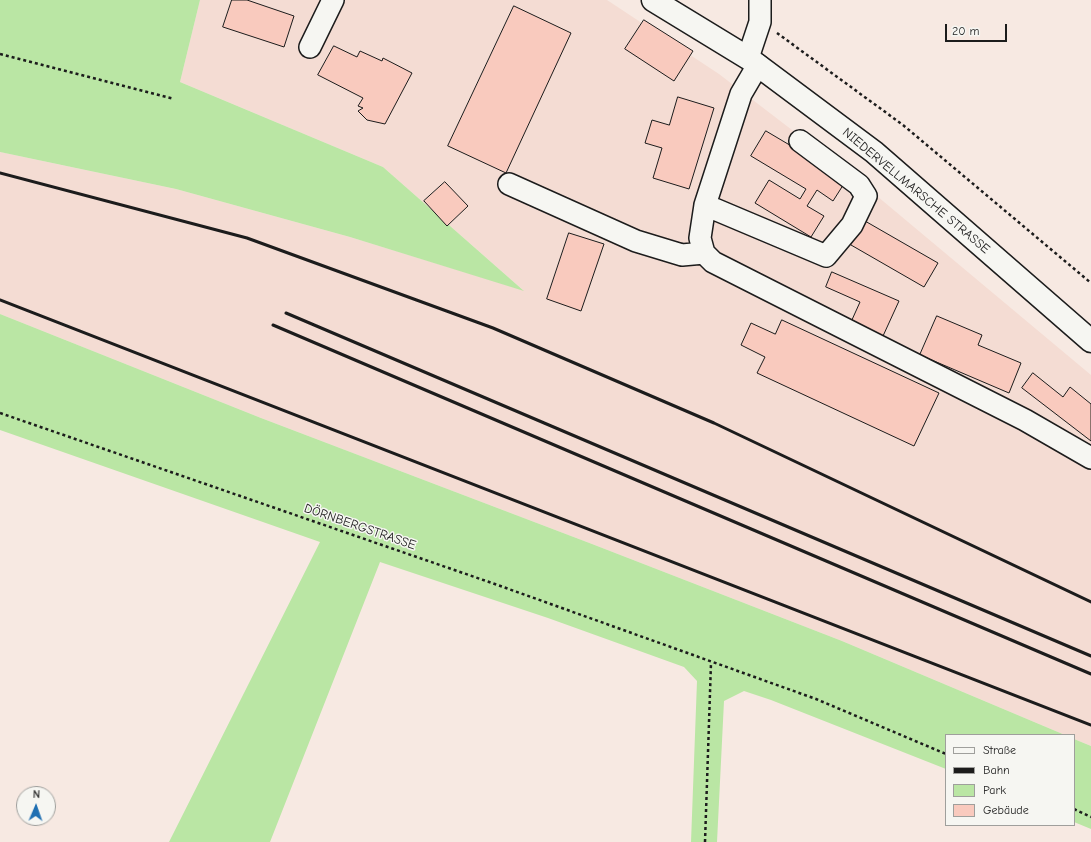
<!DOCTYPE html>
<html>
<head>
<meta charset="utf-8">
<style>
  body { margin:0 }
  #map { position:relative; width:1091px; height:842px; overflow:hidden; background:#f7e9e2; font-family:"Comic Neue",sans-serif }
  canvas { display:block }
  .legend { position:absolute; left:945px; top:734px; width:130px; height:92px; box-sizing:border-box; background:#f6f6f2; border:1px solid #9f9f9c; margin:0; padding:5px 7px; list-style:none; font-size:12px; color:#1c1c1c }
  .legend li { display:flex; align-items:center; gap:8px; height:20px }
  .legend b { width:20px; border:1px solid #9f9f9c }
  .north { position:absolute; left:16px; top:786px; width:40px; height:40px; box-sizing:border-box; background:#f6f6f2; border:1px solid #9f9f9c; border-radius:50%; rotate:2deg; font-size:11px; font-weight:700; line-height:16px; text-align:center; color:#1c1c1c }
  .north::after { content:''; display:block; margin:auto; width:14px; height:18px; background:#1f6fb2; clip-path:polygon(50% 0,100% 100%,50% 72%,0 100%) }
  .scale { position:absolute; left:945px; top:24px; width:62px; height:18px; box-sizing:border-box; border:2px solid #1c1c1c; border-top:0; padding-left:5px; font-size:12px; line-height:14px; white-space:nowrap; color:#1c1c1c; -webkit-text-stroke:3px #f6f6f2; paint-order:stroke }
</style>
</head>
<body>
<div id="map">
<canvas width="1091" height="842"></canvas>
<ul class="legend">
<li><b style="height:5px;background:#f6f6f2"></b>Straße</li>
<li><b style="height:5px;background:#1c1c1c"></b>Bahn</li>
<li><b style="height:11px;background:#bae6a4"></b>Park</li>
<li><b style="height:11px;background:#f9cabe"></b>Gebäude</li>
</ul>
<div class="north">N</div>
<div class="scale">20 m</div>
</div>
<script>
const context = document.querySelector('canvas').getContext('2d');
context.lineJoin = 'round';
function paint(path, color) { context.fillStyle = color; context.fill(path, 'evenodd'); }
function stroke(path, color, width, dash) { context.strokeStyle = color; context.lineWidth = width; context.lineCap = dash ? 'butt' : 'round'; context.setLineDash(dash || []); context.stroke(path); }
function label(font, color, halo, rows, align = 'center') {
  context.font = font + ' "Comic Neue",sans-serif'; context.lineWidth = 3; context.setLineDash([]); context.textBaseline = 'middle'; context.strokeStyle = halo; context.fillStyle = color; for (const [text, x, y, turn = 0] of rows) {
    context.save(); context.translate(x, y); context.rotate((+turn || 0) * Math.PI / 180); context.textAlign = isNaN(turn) ? turn : align; if (halo) context.strokeText(text, 0, 0); context.fillText(text, 0, 0); context.restore();
  }
}
paint(new Path2D(`
  M200 0H607L719 74 865 186 1091 375V746L1074 739V735H1065L842 641 592 544 261 418 0 314V152L176 189 350 237 523 290 383 167 180 82Z`), '#f4dcd3');
paint(new Path2D(`
  M0 0H200L180 82 383 167 524 291 350 237 176 189 0 152Z
  M0 314 261 418 592 544 842 641 1065 735H946V769L771 700 744 691 724 701 717 842H691L697 681 684 667 548 618 380 562 270 842H169L320 542 0 430Z
  M1074 739 1091 746V829L1074 822Z`), '#bae6a4');
const building = new Path2D(`
  M232 0H247L294 16 284 47 223 27Z
  M514 6 571 33 506 173 448 146Z
  M644 20 693 51 674 81 625 49Z
  M334 46 357 57 360 51 382 61 383 58 412 73 385 124 367 120 358 111 363 108 358 106 363 98 318 75Z
  M678 97 714 108 689 189 653 178 662 148 645 143 652 120 669 125Z
  M766 131 847 179 833 201 817 190 807 206 824 216 811 237 755 203 769 180 800 199 806 189 751 156Z
  M445 182 468 206 447 226 424 201Z
  M865 221 938 263 924 287 851 245Z
  M569 233 604 244 581 311 547 299Z
  M832 272 899 301 883 336 851 322 860 302 826 287Z
  M937 316 982 335 978 345 1021 363 1009 393 920 355Z
  M782 320 939 393 914 446 757 373 765 357 741 345 751 323 775 334Z
  M1033 373 1063 397 1070 387 1091 404V441L1022 388Z`);
paint(building, '#f9cabe');
stroke(building, '#1c1c1c', 1);
const minor = new Path2D(`
  M310 47 333 0
  M748 58 760 22V0
  M758 65 741 94 705 205 700 238 704 253 713 262 1025 420 1091 458
  M509 184 636 241 682 255 704 253
  M705 205 826 256 852 225 866 196 859 185 800 141`);
const major = new Path2D(`
  M653 0 748 58 874 152 1091 341`);
stroke(minor, '#1c1c1c', 24);
stroke(major, '#1c1c1c', 25);
stroke(new Path2D(`
  M777 33 903 125 1091 283
  M0 54 174 99
  M0 413 492 583 816 699 946 754
  M1074 809 1091 817
  M705 842 711 663`), '#1c1c1c', 2.5, [3, 3]);
stroke(minor, '#f6f6f2', 21);
stroke(major, '#f6f6f2', 22);
stroke(new Path2D(`
  M0 173 247 238 493 328 714 423 1091 602
  M0 300 1091 725
  M286 313 1091 656
  M273 325 1091 674`), '#1c1c1c', 3);
label('13px', '#1c1c1c', '#f6f6f2', [
  ["NIEDERVELLMARSCHE STRASSE",916,191,40],
  ["DÖRNBERGSTRASSE",360,527,19]
]);
</script>
</body>
</html>
